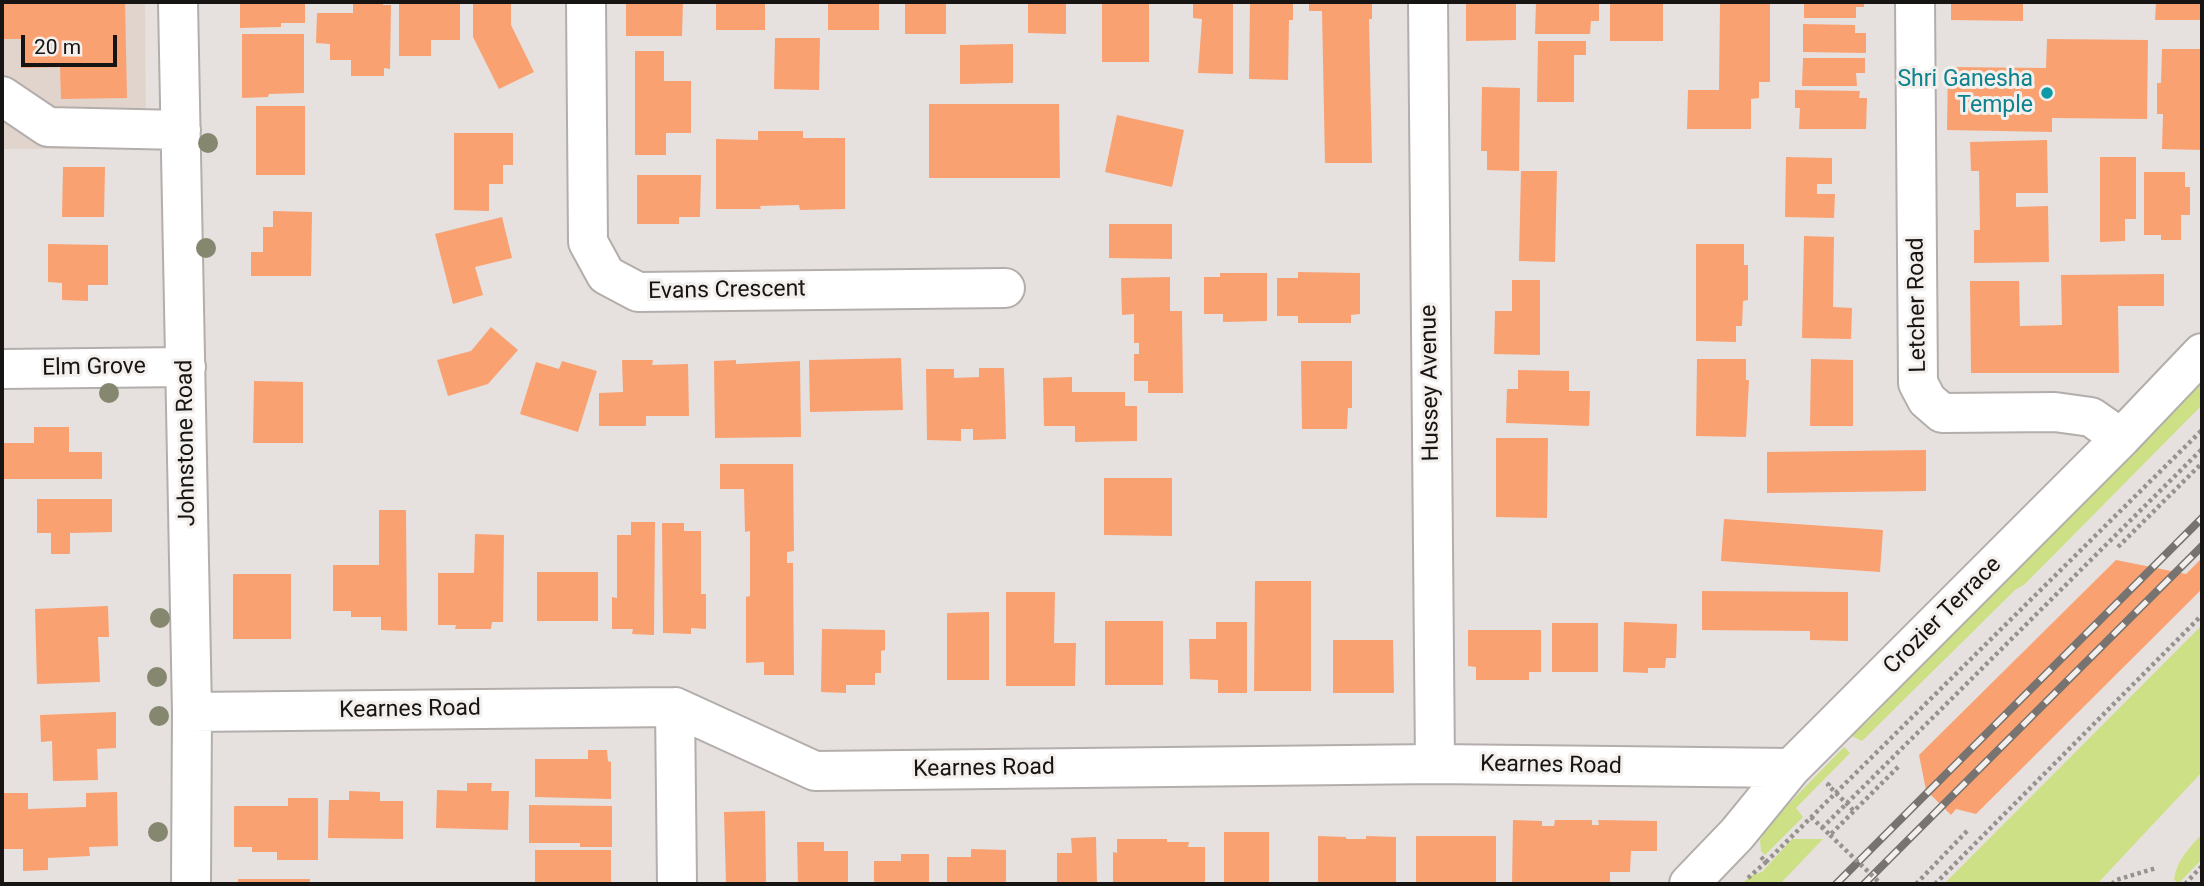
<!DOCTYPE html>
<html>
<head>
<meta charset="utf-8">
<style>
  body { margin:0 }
  #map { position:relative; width:2204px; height:886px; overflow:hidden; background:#e6e1de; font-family:Roboto,sans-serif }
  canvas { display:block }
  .frame { position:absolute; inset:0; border:4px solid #171514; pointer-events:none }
  .scale { position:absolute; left:21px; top:35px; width:96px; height:32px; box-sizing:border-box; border:4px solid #171514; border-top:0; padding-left:9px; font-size:21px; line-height:24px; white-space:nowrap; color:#171514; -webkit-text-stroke:5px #f3efec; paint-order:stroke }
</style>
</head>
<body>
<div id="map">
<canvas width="2204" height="886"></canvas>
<div class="frame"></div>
<div class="scale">20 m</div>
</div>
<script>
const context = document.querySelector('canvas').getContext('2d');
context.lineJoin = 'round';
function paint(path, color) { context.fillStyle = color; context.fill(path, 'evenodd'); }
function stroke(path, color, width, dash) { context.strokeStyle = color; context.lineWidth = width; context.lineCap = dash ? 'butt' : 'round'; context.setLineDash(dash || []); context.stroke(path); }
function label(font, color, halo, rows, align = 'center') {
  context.font = font + ' Roboto,sans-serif'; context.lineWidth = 6; context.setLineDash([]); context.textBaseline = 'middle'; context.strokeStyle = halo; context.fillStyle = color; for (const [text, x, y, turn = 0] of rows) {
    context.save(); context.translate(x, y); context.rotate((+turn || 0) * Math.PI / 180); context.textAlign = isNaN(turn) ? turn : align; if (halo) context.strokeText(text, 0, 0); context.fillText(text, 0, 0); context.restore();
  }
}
paint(new Path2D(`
  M2 2H145L146 149H2Z`), '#e0d4cc');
paint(new Path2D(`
  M2202 376V405L2025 584 2015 590 1862 741 1852 736 1872 717Z
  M2202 625V772L2097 884H1944Z
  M1844 747 1850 753 1796 808 1803 817 1765 855 1761 851 1760 840 1768 825Z
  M2202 834V859L2178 884 2174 879C2177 860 2189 848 2202 834Z
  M1792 839H1823L1780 884H1742L1750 876 1762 872Z`), '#cde085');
paint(new Path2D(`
  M2 2H125L127 98 61 99 60 67 21 68V39H2Z
  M240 2H305V23H281V27L240 28Z
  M353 2H383V5H391L390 69 384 68V76H351V60H330V44L316 43 317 13H353Z
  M399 2H460V40H431V56H399Z
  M473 2H511V25L534 72 499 89 473 37Z
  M626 2H683L682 36H626Z
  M716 2H765V30H716Z
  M828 2H879V30H828Z
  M905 2H946V34H905Z
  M1028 2H1066V34L1028 33Z
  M1102 2H1149V62H1102Z
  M1193 2H1233V74L1198 73 1202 19 1193 18Z
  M1250 2H1293V20H1289L1288 80 1249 79Z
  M1309 2H1372V19H1369L1372 163H1325L1322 11H1309Z
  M1466 2H1516V40L1466 41Z
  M1536 2H1599V21H1591L1590 34H1535Z
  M1610 2H1663V41H1610Z
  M1720 2H1770V82H1759V98L1751 99V129H1687L1688 90H1719Z
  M1804 2H1864V7H1856V18H1804Z
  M1951 2H2023V21L1951 20Z
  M2156 2H2202V20H2155Z
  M1803 24 1855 25V33H1866V53L1803 52Z
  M242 34H304V93L269 94 268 97 242 98Z
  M775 38H820L819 90 774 89Z
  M2047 39 2148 40 2147 119 2052 118V132L1947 130 1948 67 2046 68Z
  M1538 41H1586V55H1574V102H1537Z
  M1013 44V83L960 84V45Z
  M2162 49H2202V150L2162 149 2163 114H2157V83H2161Z
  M635 51H664V81H691V133H666V155H635Z
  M1803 58H1865V73H1856L1857 86H1802Z
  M1482 87 1520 88 1519 171 1487 170V151H1481Z
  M1795 90 1860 91 1859 98H1867L1866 129H1799L1800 108H1795Z
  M929 104H1059L1060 178H929Z
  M256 106H305V175H256Z
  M1117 115 1184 130 1172 187 1105 172Z
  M758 131H803V138H845V209L800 210 799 205 760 206 761 209H716V139L758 140Z
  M454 133H513V165H503V184H489V211L454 210Z
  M2047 140 2048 193H2016V207L2048 206 2049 262 1974 263V230H1980L1979 171H1971L1970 142Z
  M1786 157 1832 158V184H1817V194H1835L1834 218 1785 217Z
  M2100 157H2136V219H2125V241L2100 242Z
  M63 167H105L104 217H62Z
  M1521 171H1557L1555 262 1519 261Z
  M2144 172H2185V187H2190V215H2181V240H2161V235H2144Z
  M637 175H701L700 217H679V224H637Z
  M273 211 312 212 311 276H251V252H263V227H273Z
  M502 217 512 258 475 267 483 295 453 304 435 234Z
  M1109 224H1172V259L1109 258Z
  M1804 236 1834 237 1833 307 1852 308 1851 339 1802 338Z
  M48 244 108 245V285H88V301L62 300V283L48 282Z
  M1696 244H1744V265H1748V300L1743 301 1742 326H1736V342L1696 341Z
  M1298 272 1360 273V314L1351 315V323H1298V316H1277V278H1298Z
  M1220 273H1267V321L1223 322V314H1204V277H1220Z
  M2164 274V306H2118L2119 373H1971L1970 281H2019L2020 326 2062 325 2061 275Z
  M1170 277V311H1182L1183 393H1148V381H1134V354H1139V343H1134V314L1122 315 1121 278Z
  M1512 280H1540V355L1494 354 1495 311H1512Z
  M491 327 518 350 488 384 448 396 437 360 471 351Z
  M901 358 903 410 810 412 809 360Z
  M1697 359H1746V380H1749L1746 437 1696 436Z
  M1811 359 1853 360V426H1810Z
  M622 360H653L652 365 688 364 689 416H646V426H599V393L623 392Z
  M736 360V364L800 361 801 437 715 438 714 361Z
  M562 361 597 371 578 432 520 414 536 362 559 369Z
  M1301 361H1352V408H1348L1347 429H1302Z
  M979 368H1004L1006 439 973 440V429H961V441L927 440 926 369H954V378L979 377Z
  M1518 370 1569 371V391H1590L1589 426 1506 423 1507 389H1518Z
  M1072 377V392H1125V406H1137V441L1075 442V426H1044L1043 378Z
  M254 381 303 382V443H253Z
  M34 427H69V452H102V479H2V443H34Z
  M1496 438H1548L1547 518 1496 517Z
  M1926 450V491L1767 493V452Z
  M720 464H793L794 551 787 552V563H793L794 675H764V662L746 663V597L750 596V531L745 532 744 489H720Z
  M1104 478H1172V536L1104 535Z
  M37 499H112V532L70 533V554H51V533H37Z
  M379 510H406L407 631 381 630V617H351V611H333V565H379Z
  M1724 519 1883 530 1880 572 1721 561Z
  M631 522H655L654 635 632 634 633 629H612V597L617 598V535H631Z
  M662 523H684V531H701V594H706V629L691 628V634L663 633Z
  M475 534 504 535 503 622H492L491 629H455L456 625H438V573H474Z
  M2202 558V589L1976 814 1956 809 1951 815 1926 790 1919 755 2116 560 2186 574Z
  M537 572H598V621H537Z
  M233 574H291V639H233Z
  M1255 581H1311V691H1254Z
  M1702 591 1848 592V641L1810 640V631L1702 630Z
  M1006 592H1055L1054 643H1076L1075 686H1006Z
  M108 606 109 637H98L100 682 37 684 35 609Z
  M989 612V680H947V613Z
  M1105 621H1163V685H1105Z
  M1216 622H1247V693H1218V680L1190 679 1189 639H1216Z
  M1624 622 1677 624 1676 658H1666L1665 668H1648V673L1623 672Z
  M1552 623H1598V672H1552Z
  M822 629 885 630V650L881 651V673H875V685H846V693L821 692Z
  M1468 630H1541V672H1529V680H1476V667L1468 666Z
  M1333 640H1393L1394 693H1333Z
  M116 712V748L97 749 98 780 53 781 52 741 41 742 40 715Z
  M588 750H607L608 761 611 762V799L535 797V759H588Z
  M467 783H492L491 791H509L508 830 436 828 437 790 467 791Z
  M349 791 380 792V801H403V839L328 838 329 800H349Z
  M117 792 118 846 89 847 90 856 48 858V870L23 871V849H2V793H28V809L86 807V793Z
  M288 798H318V860H277V852H252V847H234V806H288Z
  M529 805 612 806V847H580V843H529Z
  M765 811 766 884H726L724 812Z
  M1513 820 1542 821V826H1554L1555 820H1592V825H1599L1598 820 1657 821V851H1631L1630 872H1610V884H1512Z
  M1224 832H1269V884H1224Z
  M1318 836 1346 837V839H1366V836L1396 837V884H1318Z
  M1416 836H1496V884H1416Z
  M1096 837 1097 884H1057V853H1072L1071 838Z
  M1117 839H1167V842H1189L1188 847H1205V884H1113V852L1117 853Z
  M797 842H824V851H848V884H798Z
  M971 849 1006 850V884H947V857H971Z
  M535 850H611V884H535Z
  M901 854H929V884H874V861H901Z
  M238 879H310V884H238Z`), '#faa172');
const minor = new Path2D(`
  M178 2 192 712 191 884
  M586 2 588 242 606 275 638 292 1005 288
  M1428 2 1435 764
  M1915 2 1918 383 1927 400 1942 413 2055 412 2091 417 2121 438
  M2 96 48 127 181 130
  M2 369 186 367
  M675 707 677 884
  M192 712 675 707 815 771 1435 764 1791 768
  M1689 884 1737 834 1791 768 2121 438 2202 353`);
stroke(minor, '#b3aeab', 42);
stroke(new Path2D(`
  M2118 547 2202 463
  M1830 783 1828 785 1855 812
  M1811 817 1830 835 1900 765
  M1822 828 2202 449
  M1761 857 1766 862 2202 430
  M1748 878 1766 862
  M1916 884 1968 830
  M1935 884 2202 615
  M2112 884 2116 880 2156 868
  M2185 884 2202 866`), '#969290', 4.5, [3.5, 3.5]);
stroke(minor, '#fff', 38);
const rail = new Path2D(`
  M1836 884 2202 518
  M1864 884 2202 546`);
stroke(rail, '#767371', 8);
stroke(rail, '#f3efec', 5, [16]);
stroke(new Path2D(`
  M1830 835 1881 884`), '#969290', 4.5, [3.5, 3.5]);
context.fillStyle = '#85876f';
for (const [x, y] of [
  [208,143],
  [206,248],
  [109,393],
  [160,618],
  [157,677],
  [159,716],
  [158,832]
]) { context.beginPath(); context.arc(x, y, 10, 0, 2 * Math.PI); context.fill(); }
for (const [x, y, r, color] of [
  [2047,93,7,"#0f9aa8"]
]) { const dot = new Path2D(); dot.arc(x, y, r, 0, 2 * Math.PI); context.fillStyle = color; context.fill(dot); stroke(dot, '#f3efec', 2.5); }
label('23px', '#0d838f', '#f3efec', [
  ["Shri Ganesha",2033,80],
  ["Temple",2033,106]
], 'right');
label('23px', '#171514', '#f3efec', [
  ["Evans Crescent",727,291,-1],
  ["Letcher Road",1918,305,-91],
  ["Elm Grove",94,368,-1],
  ["Hussey Avenue",1431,383,-91],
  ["Johnstone Road",187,443,-91],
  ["Crozier Terrace",1943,616,-45],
  ["Kearnes Road",410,710,-1],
  ["Kearnes Road",1551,766,1],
  ["Kearnes Road",984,769,-1]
]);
</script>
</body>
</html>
